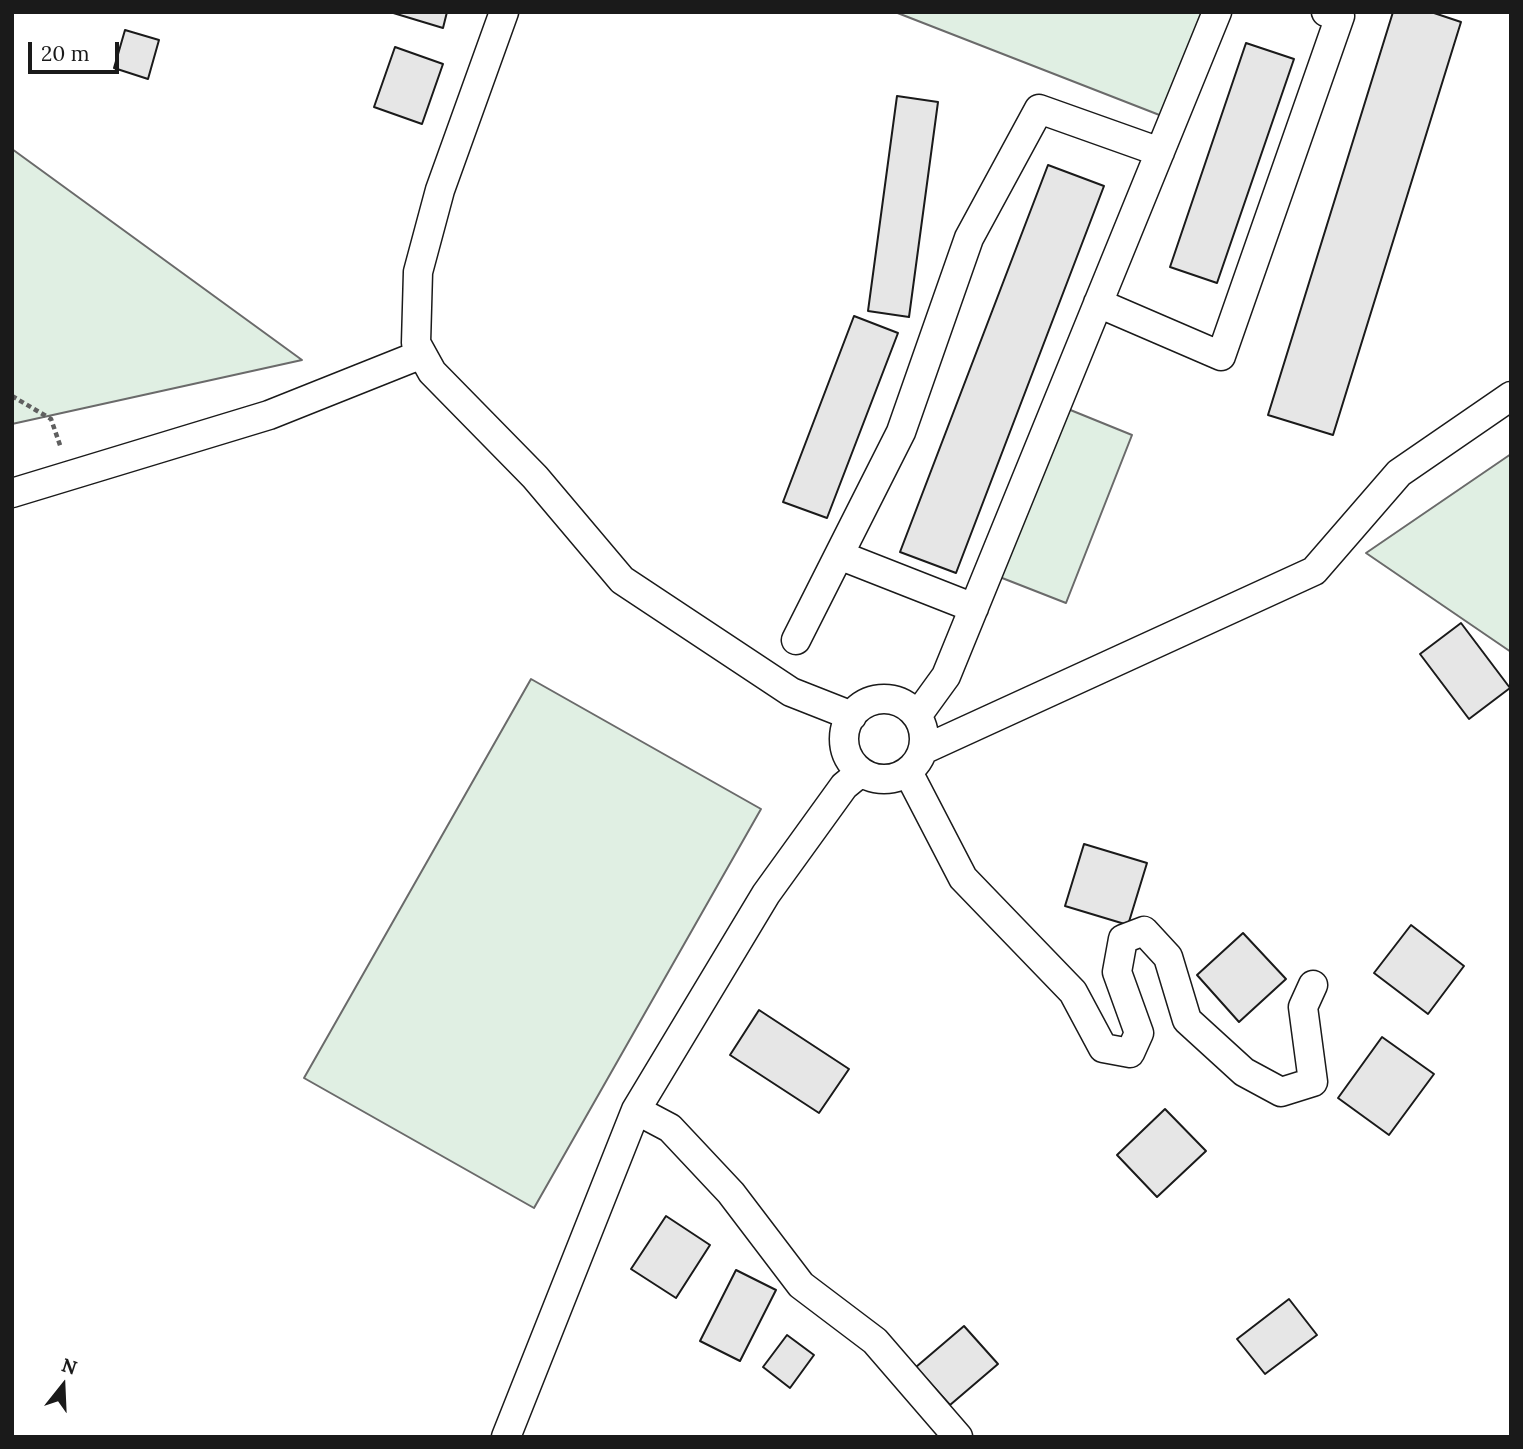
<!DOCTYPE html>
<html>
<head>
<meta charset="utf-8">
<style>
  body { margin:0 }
  #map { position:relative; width:1523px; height:1449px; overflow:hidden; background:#fff; font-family:Lora,serif }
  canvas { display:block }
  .frame { position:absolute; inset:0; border:14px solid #1a1a1a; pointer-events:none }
  .north { position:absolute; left:28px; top:1351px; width:70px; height:70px; -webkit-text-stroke:5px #fff; paint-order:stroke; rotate:18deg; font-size:19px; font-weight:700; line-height:28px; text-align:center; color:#1a1a1a }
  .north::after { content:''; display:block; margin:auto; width:24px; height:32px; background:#1a1a1a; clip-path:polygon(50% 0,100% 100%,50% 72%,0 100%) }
  .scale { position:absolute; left:28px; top:42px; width:91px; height:32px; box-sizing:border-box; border:4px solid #1a1a1a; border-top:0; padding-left:9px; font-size:21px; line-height:24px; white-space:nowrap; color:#1a1a1a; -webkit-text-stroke:5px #fff; paint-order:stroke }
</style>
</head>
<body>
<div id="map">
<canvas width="1523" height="1449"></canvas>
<div class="frame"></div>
<div class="north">N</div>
<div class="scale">20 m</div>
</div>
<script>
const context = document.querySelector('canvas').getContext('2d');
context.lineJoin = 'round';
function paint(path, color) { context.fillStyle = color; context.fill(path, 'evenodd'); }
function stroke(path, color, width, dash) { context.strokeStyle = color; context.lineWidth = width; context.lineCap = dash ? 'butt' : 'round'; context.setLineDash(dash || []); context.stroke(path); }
const green = new Path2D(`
  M895 12H1213L1162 116Z
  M12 149 302 360 12 424Z
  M1063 407 1132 435 1066 603 997 576Z
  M1511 454V652L1366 553Z
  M531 679 761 809 534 1208 304 1078Z`);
paint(green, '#e0efe3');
stroke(green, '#6a6a6a', 2);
const building = new Path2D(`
  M390 12H447L443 28Z
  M1393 12H1431L1461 22 1333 435 1268 415Z
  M125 30 159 40 148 79 114 68Z
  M1246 43 1294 59 1217 283 1170 267Z
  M395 47 443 64 422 124 374 107Z
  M897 96 938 102 909 317 868 311Z
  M1048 165 1104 186 956 573 900 552Z
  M854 316 898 333 827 518 783 502Z
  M1461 623 1510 688 1469 719 1420 654Z
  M1084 844 1147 863 1128 925 1065 906Z
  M1411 925 1464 966 1428 1014 1374 973Z
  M1243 933 1286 979 1239 1022 1197 975Z
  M759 1010 849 1069 819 1113 730 1055Z
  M1382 1037 1434 1074 1389 1135 1338 1098Z
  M1165 1109 1206 1151 1157 1197 1117 1155Z
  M666 1216 710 1245 676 1298 631 1269Z
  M736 1270 776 1290 740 1361 700 1341Z
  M1289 1299 1317 1335 1265 1374 1237 1339Z
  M964 1326 998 1364 950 1405 916 1367Z
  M787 1335 814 1355 790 1388 763 1367Z`);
paint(building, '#e6e6e6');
stroke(building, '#1a1a1a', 2);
const minor = new Path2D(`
  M504 12 440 190 418 272 416 343 432 372 535 477 622 580 791 692 852 716
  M1098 303 1221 356 1340 16 1326 12
  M12 493 269 415 422 354
  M839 555 974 608
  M796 640 901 432 969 238 1039 109 1160 152
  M844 739a40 40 0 1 1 80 0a40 40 0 1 1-80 0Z
  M917 716 946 676 1217 12
  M923 750 1314 571 1399 473 1511 396
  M908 772 963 878 1073 992 1103 1048 1130 1053 1139 1033 1117 972 1123 939 1144 931 1168 957 1187 1020 1244 1072 1281 1092 1313 1082 1303 1007 1313 985
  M636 1110 670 1128 731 1193 801 1285 875 1341 958 1437
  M506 1437 636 1110 766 894 844 786 861 772`);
stroke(minor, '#1a1a1a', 31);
stroke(new Path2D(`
  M12 396 51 419 61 448`), '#5f5f5f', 4.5, [5, 3.5]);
stroke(minor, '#fff', 28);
</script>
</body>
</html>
